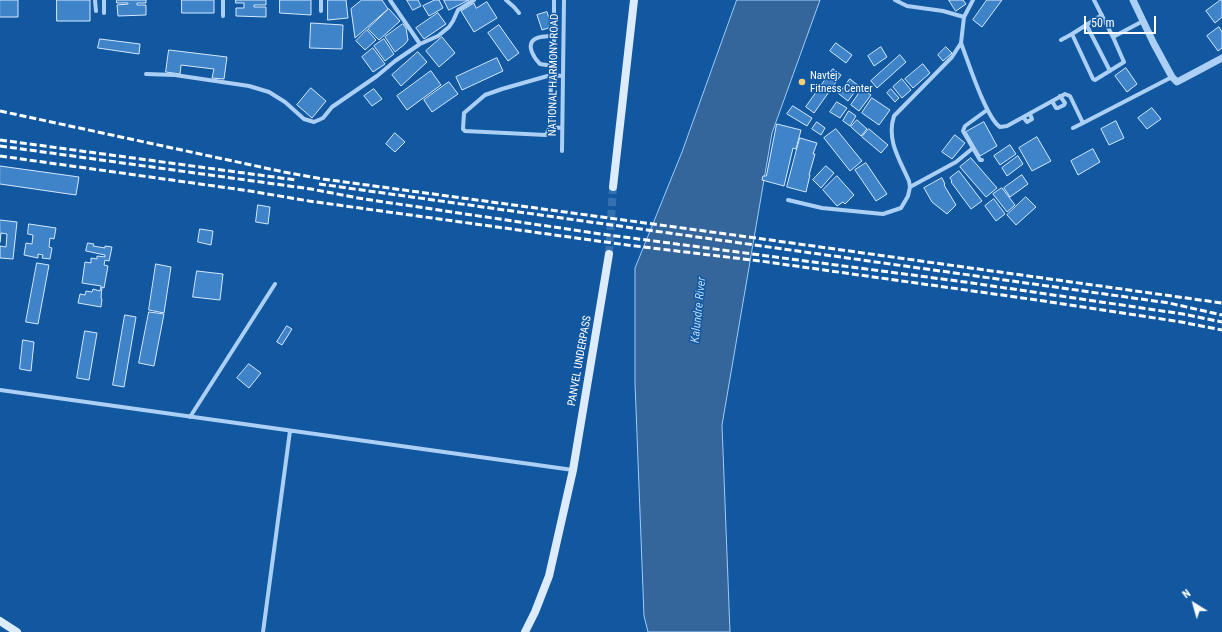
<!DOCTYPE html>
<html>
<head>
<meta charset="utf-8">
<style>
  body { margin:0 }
  #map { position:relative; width:1222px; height:632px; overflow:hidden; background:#1258a1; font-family:"Roboto Condensed",sans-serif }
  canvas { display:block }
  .north { position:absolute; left:1174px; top:584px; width:40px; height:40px; -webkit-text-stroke:3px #1258a1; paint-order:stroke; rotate:323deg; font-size:11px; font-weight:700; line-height:16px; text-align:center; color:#fff }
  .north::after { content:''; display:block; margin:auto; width:14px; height:18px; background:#fff; clip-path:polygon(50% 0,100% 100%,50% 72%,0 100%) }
  .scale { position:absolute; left:1084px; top:16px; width:72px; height:18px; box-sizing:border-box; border:2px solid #fff; border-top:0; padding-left:5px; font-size:12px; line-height:14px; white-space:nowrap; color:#fff; -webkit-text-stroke:3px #1258a1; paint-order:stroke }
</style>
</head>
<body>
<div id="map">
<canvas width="1222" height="632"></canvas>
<div class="north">N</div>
<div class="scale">50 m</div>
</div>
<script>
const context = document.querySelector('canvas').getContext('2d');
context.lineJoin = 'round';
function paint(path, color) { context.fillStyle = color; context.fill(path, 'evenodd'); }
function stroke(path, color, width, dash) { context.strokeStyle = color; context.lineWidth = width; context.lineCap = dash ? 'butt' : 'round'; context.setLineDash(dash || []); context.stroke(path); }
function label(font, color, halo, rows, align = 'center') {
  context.font = font + ' "Roboto Condensed",sans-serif'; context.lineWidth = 3; context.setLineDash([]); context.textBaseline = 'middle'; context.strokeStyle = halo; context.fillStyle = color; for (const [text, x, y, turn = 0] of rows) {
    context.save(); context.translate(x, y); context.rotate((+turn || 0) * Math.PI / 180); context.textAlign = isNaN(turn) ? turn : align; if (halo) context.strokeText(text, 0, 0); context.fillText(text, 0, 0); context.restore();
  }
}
const water = new Path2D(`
  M737 0H820L772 133 722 425 730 632H648L644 616 635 383V268L682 152Z`);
paint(water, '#35669b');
stroke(water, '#9eccf8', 1);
const building = new Path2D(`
  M0 0H18V17H0Z
  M57 0H90V21H57Z
  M117 0H146V3H137V5H146V15L118 16 117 5 128 4V3H117Z
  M182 0H214V13H182Z
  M236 0H266V5H254V7H266V17L236 16V8H244V3H236Z
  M280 0H311V15L280 13Z
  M328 0H346L348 18 328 20Z
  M362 0H382L388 9 355 38 351 9Z
  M407 0H418L421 6 413 10Z
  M435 0H439L443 8 429 16 423 6Z
  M444 0H469L449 10Z
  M949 0H963L966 4 956 11Z
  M987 0H1002L982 27 973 20Z
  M1221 0 1222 2V17L1215 23 1206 11Z
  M487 2 497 18 474 32 461 11 474 3 476 8Z
  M389 9 400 21 379 40 368 29Z
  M547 12 552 27 542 30 537 15Z
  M438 13 446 24 424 39 416 28Z
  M311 23 343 25 342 49 310 48Z
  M403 24 406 28 408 40 405 44 395 52 385 37Z
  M499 25 519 53 508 61 488 33Z
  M1219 27 1222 32V48L1218 51 1207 36Z
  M367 30 376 40 365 50 356 41Z
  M442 37 455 53 439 67 426 51Z
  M100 39 140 44 139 54 98 48Z
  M384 39 394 54 385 61 374 46Z
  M836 43 852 55 846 63 830 51Z
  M881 47 887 57 874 66 868 56Z
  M946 47 952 53 943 61 938 55Z
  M373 48 385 64 373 72 362 57Z
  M169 50 227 57 224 79 212 78 214 69 181 65 180 74 166 72Z
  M418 52 427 62 401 86 392 75Z
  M900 55 906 62 877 88 871 81Z
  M497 58 503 71 462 90 456 77Z
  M923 64 930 73 913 88 905 79Z
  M1126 68 1137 84 1127 92 1115 76Z
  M833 69 841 75 814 113 806 107Z
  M431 71 441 85 407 110 397 96Z
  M850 79 859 86 848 101 839 94Z
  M902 79 911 90 902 98 893 87Z
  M449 82 458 94 432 112 424 100Z
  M311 88 326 101 312 118 297 105Z
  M374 89 382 99 372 106 364 96Z
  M862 89 871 95 859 111 851 105Z
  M891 89 899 98 895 102 887 93Z
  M872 98 890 110 879 125 862 113Z
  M837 102 847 108 840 118 830 112Z
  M793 106 812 118 807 126 787 114Z
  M1152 108 1161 119 1147 129 1138 118Z
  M849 111 856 116 850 126 843 121Z
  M857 120 867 129 861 136 851 127Z
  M1116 121 1124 138 1109 145 1101 129Z
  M817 122 825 128 821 135 812 129Z
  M984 122 997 146 980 156 966 132Z
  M777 124 801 130 796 149 793 148 784 186 762 180 763 176H766Z
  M836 129 862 161 850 171 824 138Z
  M869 129 888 145 881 153 862 137Z
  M395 133 405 142 395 152 386 144Z
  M955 135 965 143 952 159 942 152Z
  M1037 137 1051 161 1032 171 1019 148Z
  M800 138 817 143 813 154H815L809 175H810L806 192 787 187Z
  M1010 145 1016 154 1000 165 994 156Z
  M1093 149 1100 162 1078 175 1071 161Z
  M1018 156 1023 164 1007 176 1002 168Z
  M971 158 997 188 986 197 960 167Z
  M866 163 887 194 876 201 855 170Z
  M0 166 79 177 76 195 0 184Z
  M826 166 834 173 821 188 813 180Z
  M959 171 982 201 971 209 951 182 952 181 950 178Z
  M1022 175 1028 184 1010 197 1004 188Z
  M837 176 854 195 845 204 843 202 837 206 823 190Z
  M942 178 945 184 944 185 956 205 947 214 932 202 924 188Z
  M1002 188 1015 205 1007 212 993 194Z
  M1026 197 1036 207 1016 225 1007 215Z
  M994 199 1005 214 996 221 985 206Z
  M258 205 270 207 268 224 256 222Z
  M0 220 17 222 13 259 0 258V246L6 247 7 234 1 233 0 242Z
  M29 224 56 228 54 239 50 238 49 247 52 248 50 259 42 258 43 255 38 254V258L24 255 26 243 32 244 33 235 28 234Z
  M200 229 213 231 211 245 198 242Z
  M88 243 94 244 93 246 105 248V246L112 247 109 261 105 260 104 265 108 266 104 288 102 287 101 298 102 299 101 307 78 303 80 294 85 295 86 291 92 292 93 289 100 291 101 286 82 283 85 262 91 263V258L97 259V256L105 257V255L86 251Z
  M37 263 49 265 38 324 26 322Z
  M156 264 171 267 164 313 149 310Z
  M197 271 223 274 220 300 193 297Z
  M149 312 164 314 154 366 139 363Z
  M125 315 136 317 124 387 113 385Z
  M287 326 292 329 282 345 277 342Z
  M85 331 97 333 89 380 77 378Z
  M23 340 34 342 31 371 20 369Z
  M249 364 261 373 249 388 237 378Z`);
paint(building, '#3f83c9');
stroke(building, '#d5e9fe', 1);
stroke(new Path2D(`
  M609 254 613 187`), '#3671af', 8, [8, 4]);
stroke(new Path2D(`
  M95 0 96 11
  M321 0V11
  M390 0 420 44
  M506 0 514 7 519 13
  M554 0V62L551 75 550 127 546 135 465 131 463 129 464 113 485 95 502 89 551 75 563 76
  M895 0 907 6 943 11 964 17
  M1094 0 1113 37 1143 21
  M104 13V0
  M223 16V0
  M1086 24 1110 71
  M1072 34 1102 15
  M1061 40 1072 34 1093 79 1095 80 1124 62 1113 37
  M961 43C968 61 986 118 1000 127L1007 126 1065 94 1070 96 1083 123 1172 77
  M553 66 540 64C535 59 525 45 535 39 540 36 548 36 554 36
  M146 74 175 75 249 86 269 92 285 102 304 119 314 122 323 118 332 107 377 76 395 61 420 44 438 36 449 27 453 21 458 10 474 0
  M1052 101 1056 108H1058L1064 105 1065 103 1060 96
  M1023 117 1027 122 1032 119 1030 114
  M550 127 562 128
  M1073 128 1083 123
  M562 151 564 0
  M982 160H980L963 131 965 126 987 110
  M910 187 956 162 973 148
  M788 200 822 208 883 214 901 208 908 196 910 187 909 181C900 160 886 140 894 116L952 57 961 43 964 17 973 0
  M0 390 573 470
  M190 417 275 284
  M263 632 290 431`), '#acd0f5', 4);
stroke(new Path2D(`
  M1133 0 1154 44 1172 77 1177 82 1222 58`), '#acd0f5', 7);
stroke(new Path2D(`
  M613 187 634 0
  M0 621 17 632
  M525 632 535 612 549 576 573 470 609 254`), '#dcecfd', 8);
stroke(new Path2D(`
  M0 111 284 172 323 179 763 239 1222 303
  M0 140 296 180
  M0 146 311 189 358 198 452 212 601 234 965 282 1183 314 1222 322
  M0 156 250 191 309 201 627 245 760 261 1044 301 1181 322 1222 330
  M319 184 1169 303 1222 315`), '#fff', 3, [7, 3]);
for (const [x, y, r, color] of [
  [802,82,4,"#ffce6f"]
]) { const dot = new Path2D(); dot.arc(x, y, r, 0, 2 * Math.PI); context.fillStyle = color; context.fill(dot); stroke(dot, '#1258a1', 1.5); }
label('11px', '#fff', '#1258a1', [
  ["NATIONAL HARMONY ROAD",554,75,-89],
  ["PANVEL UNDERPASS",580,361,-80]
]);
label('11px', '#fff', '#1258a1', [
  ["Navtej",810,76],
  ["Fitness Center",810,89]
], 'left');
label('italic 12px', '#b8dafb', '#1258a1', [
  ["Kalundre River",699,310,-84]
]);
</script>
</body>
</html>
